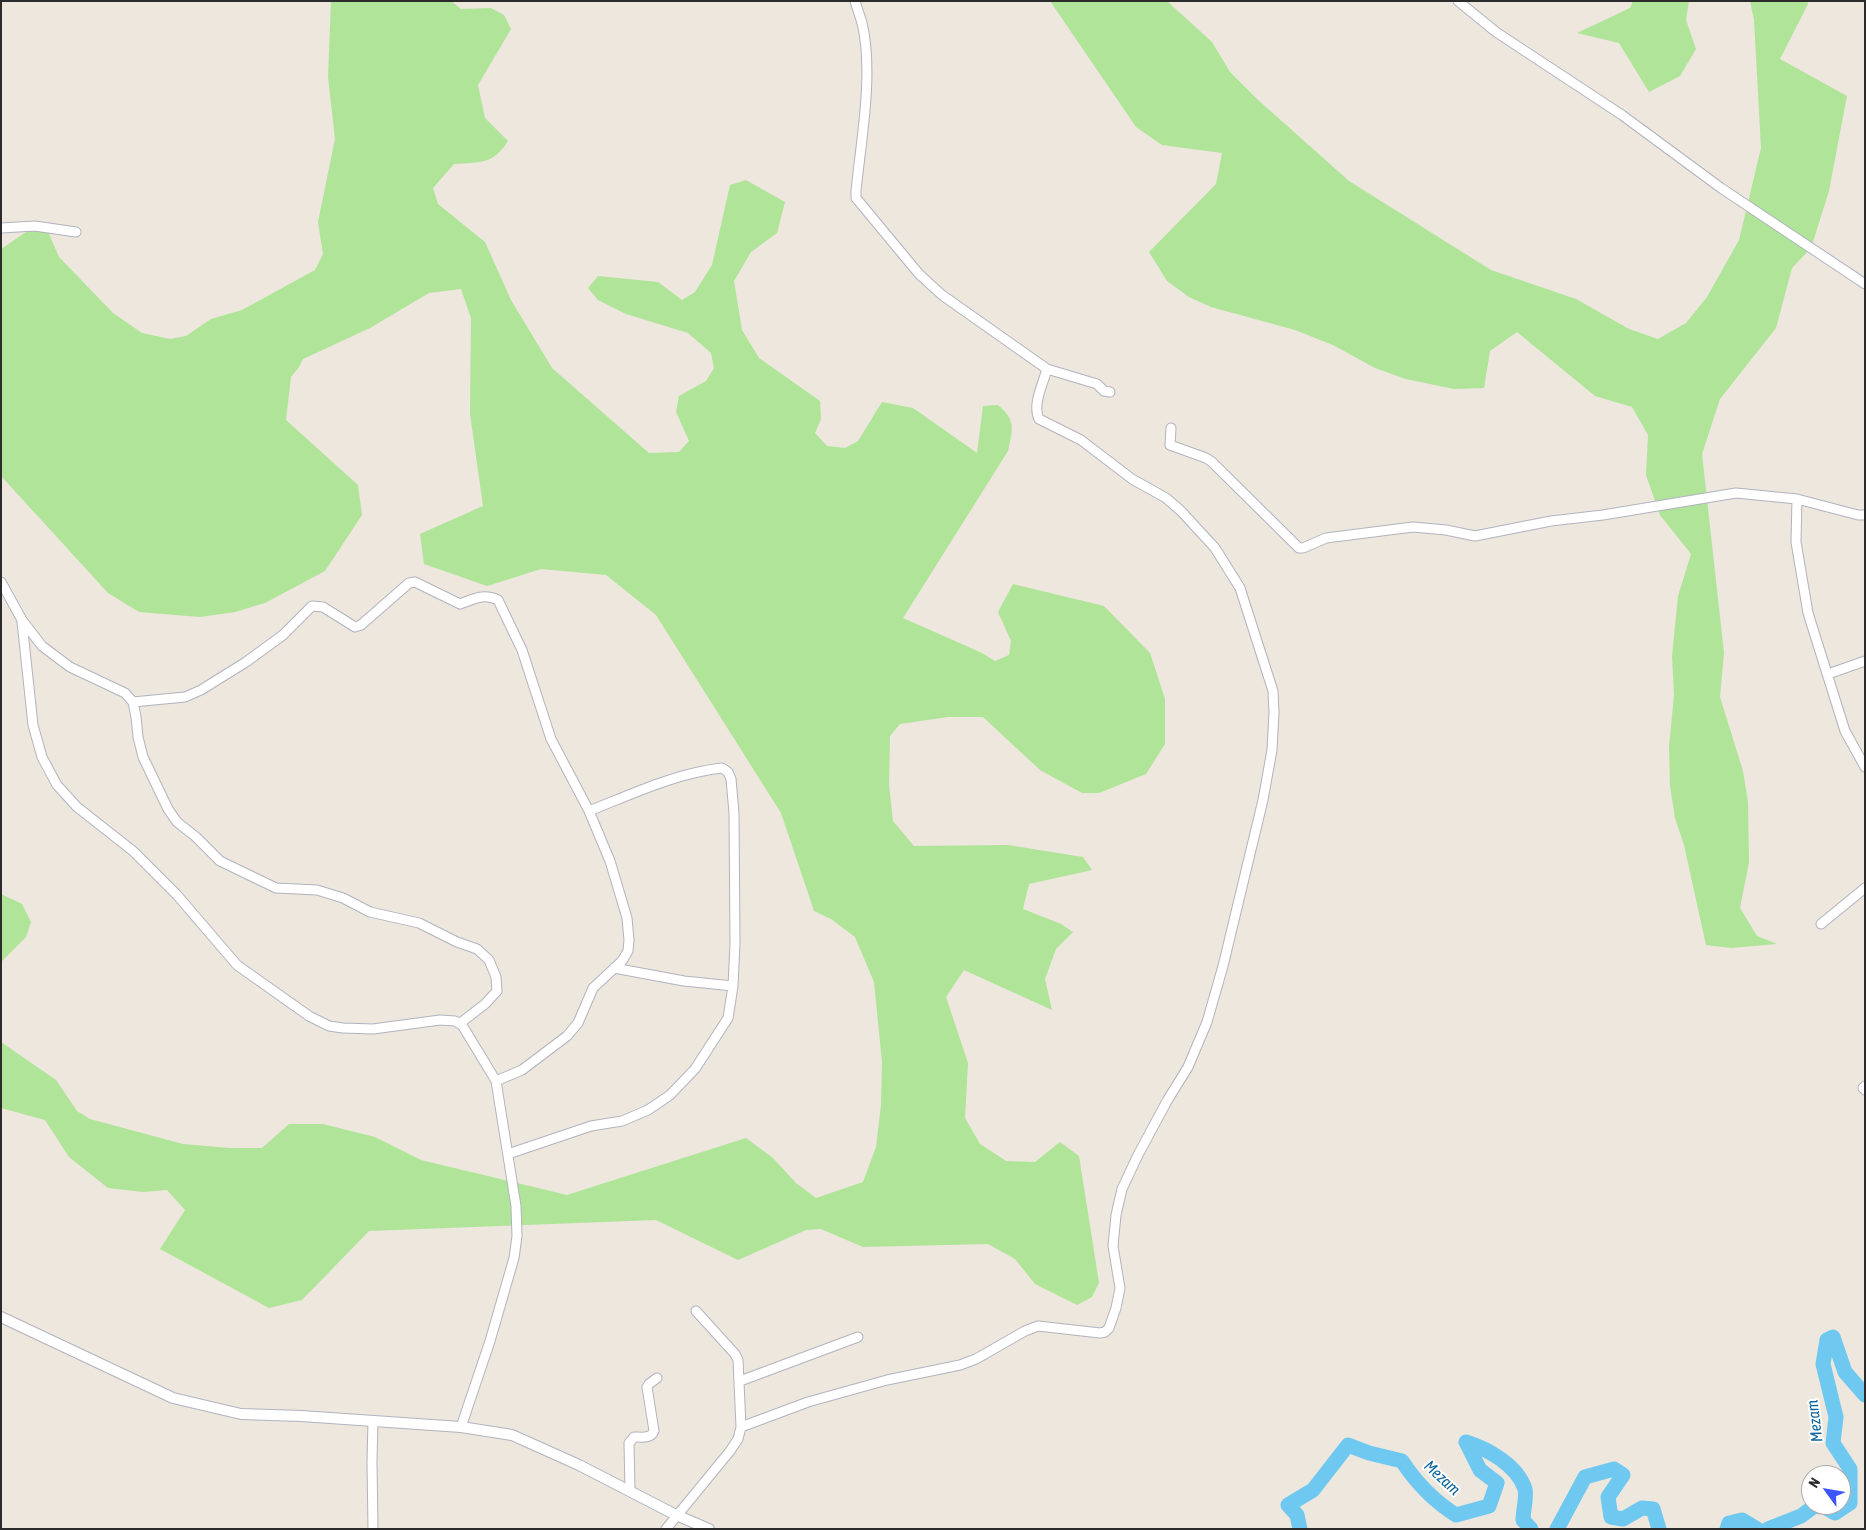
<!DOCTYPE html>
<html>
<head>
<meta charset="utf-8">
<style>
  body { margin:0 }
  #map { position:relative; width:1866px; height:1530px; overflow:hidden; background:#ede7dd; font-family:"Asap Condensed",sans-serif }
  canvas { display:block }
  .frame { position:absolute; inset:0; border:2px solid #2b2b2b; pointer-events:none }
  .north { position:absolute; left:1801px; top:1465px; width:50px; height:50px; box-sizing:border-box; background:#fff; border:1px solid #aaa; border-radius:50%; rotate:302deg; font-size:14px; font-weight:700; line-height:20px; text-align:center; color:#2b2b2b }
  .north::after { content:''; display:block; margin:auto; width:18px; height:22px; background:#3b56fc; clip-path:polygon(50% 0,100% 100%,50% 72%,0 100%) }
</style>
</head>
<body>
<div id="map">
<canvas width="1866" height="1530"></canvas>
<div class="frame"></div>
<div class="north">N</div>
</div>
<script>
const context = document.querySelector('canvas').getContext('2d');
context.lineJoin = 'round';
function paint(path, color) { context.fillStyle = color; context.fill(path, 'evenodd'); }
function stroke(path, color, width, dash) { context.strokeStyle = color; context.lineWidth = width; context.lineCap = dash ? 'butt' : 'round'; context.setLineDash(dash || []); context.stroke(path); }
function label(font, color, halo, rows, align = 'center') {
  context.font = font + ' "Asap Condensed",sans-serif'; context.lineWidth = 4; context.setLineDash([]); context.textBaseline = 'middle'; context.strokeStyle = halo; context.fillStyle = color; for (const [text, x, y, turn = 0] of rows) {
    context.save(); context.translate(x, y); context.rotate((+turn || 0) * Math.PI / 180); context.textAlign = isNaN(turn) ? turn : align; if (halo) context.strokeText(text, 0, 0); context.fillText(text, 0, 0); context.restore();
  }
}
paint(new Path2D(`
  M331 1H451L461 9 491 8 504 15 511 29 478 85 485 118 508 141C493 165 480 162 454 164L433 188 438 204 485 242 511 300 552 368 649 453 679 452 689 441 676 412 679 396 706 381 714 368 711 353 688 333 626 314 598 300 588 288 598 276 658 282 682 300 695 292 712 265 730 185 746 180 785 202 777 233 751 252 734 281 742 330 759 358 820 401 821 419 815 433 827 446 845 448 858 441 882 402 913 408 977 453 983 406 998 405C1016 420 1013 429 1008 451L903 618 982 653 995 661 1009 655 1011 641 998 612 1013 584 1104 606 1150 653 1165 699V744L1146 774 1099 793H1082L1040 770 983 717H948L900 724 890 736 889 785 893 821 914 846 1008 845 1083 857 1092 870 1029 884 1023 909 1061 924 1073 932 1056 949 1045 979 1052 1010 964 970 946 997 968 1063 965 1118 980 1144 1006 1161 1035 1162 1060 1142 1079 1156 1099 1283 1092 1297 1077 1305 1035 1284 1015 1259 988 1244 863 1247 821 1229 806 1230 738 1260 656 1220 369 1231 302 1300 269 1308 160 1249 185 1210 167 1190 143 1192 108 1188 69 1157 45 1120 1 1108V1042L56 1080 77 1111 90 1119 183 1144 229 1148H262L289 1124H323L375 1137 421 1160 567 1195 746 1138 773 1158 796 1183 816 1198 863 1182 876 1147 881 1105 882 1062 874 982 855 937 831 919 814 911 781 813 656 615 606 575 541 569 487 586 424 564 420 534 483 506 470 414 471 318 461 289 429 293 370 328 303 359 299 367 291 377 286 420 358 485 362 515 325 571 265 603 235 612 200 617 139 612 108 593 1 476V249L35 226 46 227 59 257 113 313 142 333 170 339 186 336 211 319 242 310 315 270 323 254 318 222 335 139 328 77Z
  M1050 1H1167L1212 42 1230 72 1257 99 1349 181 1491 270 1576 299 1629 329 1658 339 1686 323 1707 297 1739 240 1761 148 1754 20 1750 1H1807L1808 4 1780 59 1847 96 1829 191 1811 248 1792 268 1776 328 1720 399 1702 454 1724 653 1720 697 1743 771 1748 802 1749 862 1740 908 1757 936 1777 944 1731 948 1706 945 1684 845 1675 818 1670 786 1669 747 1674 695 1672 656 1678 596 1691 554 1660 515 1646 475 1648 435 1632 407 1595 396 1517 332 1490 351 1484 388 1454 389 1406 379 1375 368 1333 345 1295 330 1211 307 1189 297 1167 281 1149 252 1216 184 1222 153 1162 145 1136 127Z
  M1633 1H1689L1686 20 1696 49 1680 76 1649 92 1619 43 1577 33 1630 8Z
  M1 894 22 904 31 922 26 937 1 962Z`), '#afe499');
stroke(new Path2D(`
  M1821 1505 1835 1513 1850 1503V1469L1833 1443 1836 1417 1823 1364 1827 1340 1833 1337 1845 1372 1865 1395
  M1300 1529 1297 1515 1288 1505 1313 1490 1348 1445 1369 1453 1402 1461C1417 1484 1434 1501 1456 1515L1489 1506 1497 1483 1480 1470 1466 1442C1488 1449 1517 1465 1525 1489 1527 1497 1523 1511 1523 1520L1531 1529
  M1557 1529 1585 1477 1614 1469 1623 1475 1608 1497 1611 1517 1623 1519 1642 1508 1653 1509 1659 1529
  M1727 1529 1729 1523 1742 1520 1757 1529
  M1768 1529 1801 1516 1816 1505`), '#6fc8f0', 15);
const minor = new Path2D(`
  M855 1C857 8 860 16 862 23 874 73 861 140 856 191V198L919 274 942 295 1047 369 1097 384 1104 391 1110 392
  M1458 1 1496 32 1622 115 1721 188 1865 284
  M1 228 35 226 76 232
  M1171 428 1170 445 1206 458 1212 462 1299 548H1303L1326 538 1413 527 1446 530 1475 536 1551 521 1603 515 1736 493 1797 499 1858 515H1865
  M1797 499 1796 542 1808 613 1845 731 1865 767
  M1 582 22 620 42 646 70 667 125 693 133 702 136 717 138 737 143 757 168 809 177 822 196 837 220 861 276 888 317 890 343 898 370 912 419 923 457 942 477 949 489 960 496 977 497 991 485 1004 463 1021 462 1025 496 1081 516 1206 517 1236 514 1258 490 1341 461 1427
  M22 622 33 725 42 757 57 785 77 807 133 851 177 895 237 965 309 1016 329 1026 343 1028 373 1029 440 1020 455 1021 462 1025
  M1828 674 1865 661
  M133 702 185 697 201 690 246 662 283 635 312 606 323 607 355 627 361 625 409 583 415 582 460 604C474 599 484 593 498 600L522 650 551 739 589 811 610 861 627 918 629 940 628 951 622 961 593 988 578 1023 567 1036 522 1070 496 1081
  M1821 924 1865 888
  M614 968 684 981 733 986
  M1865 1086 1863 1088 1865 1090
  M508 1154 591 1126 622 1121 648 1110 670 1095 695 1069 728 1018 733 986 735 943 734 813 731 779 728 772 722 768C676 773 632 794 589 811
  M740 1381 858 1337
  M741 1427 808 1402 887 1380 960 1365 976 1359 1025 1331 1038 1326 1100 1333 1105 1332 1109 1328 1116 1308 1120 1288 1113 1246 1116 1215 1122 1189 1138 1155 1167 1101 1188 1067 1207 1022 1223 966 1263 800 1272 750 1274 713 1273 691 1240 588 1215 548 1181 511 1166 498 1132 479 1081 440 1039 419C1032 405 1043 384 1047 369
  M630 1491 629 1443 634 1437C641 1437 651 1439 654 1431L647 1387 649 1384 657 1378
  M373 1529 372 1462 373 1421
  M666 1529 730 1451 738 1439 741 1427 738 1360 735 1354 696 1311`);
const tertiary = new Path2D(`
  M1 1317 173 1398 241 1414 301 1416 461 1427 512 1435 579 1465 676 1515 709 1529`);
stroke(minor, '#b1b3bf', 11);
stroke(tertiary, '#b1b3bf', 12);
stroke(minor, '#fff', 9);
stroke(tertiary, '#fff', 10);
label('italic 16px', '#0c659e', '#fff', [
  ["Mezam",1815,1421,-97],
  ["Mezam",1442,1478,43]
]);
</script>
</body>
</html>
